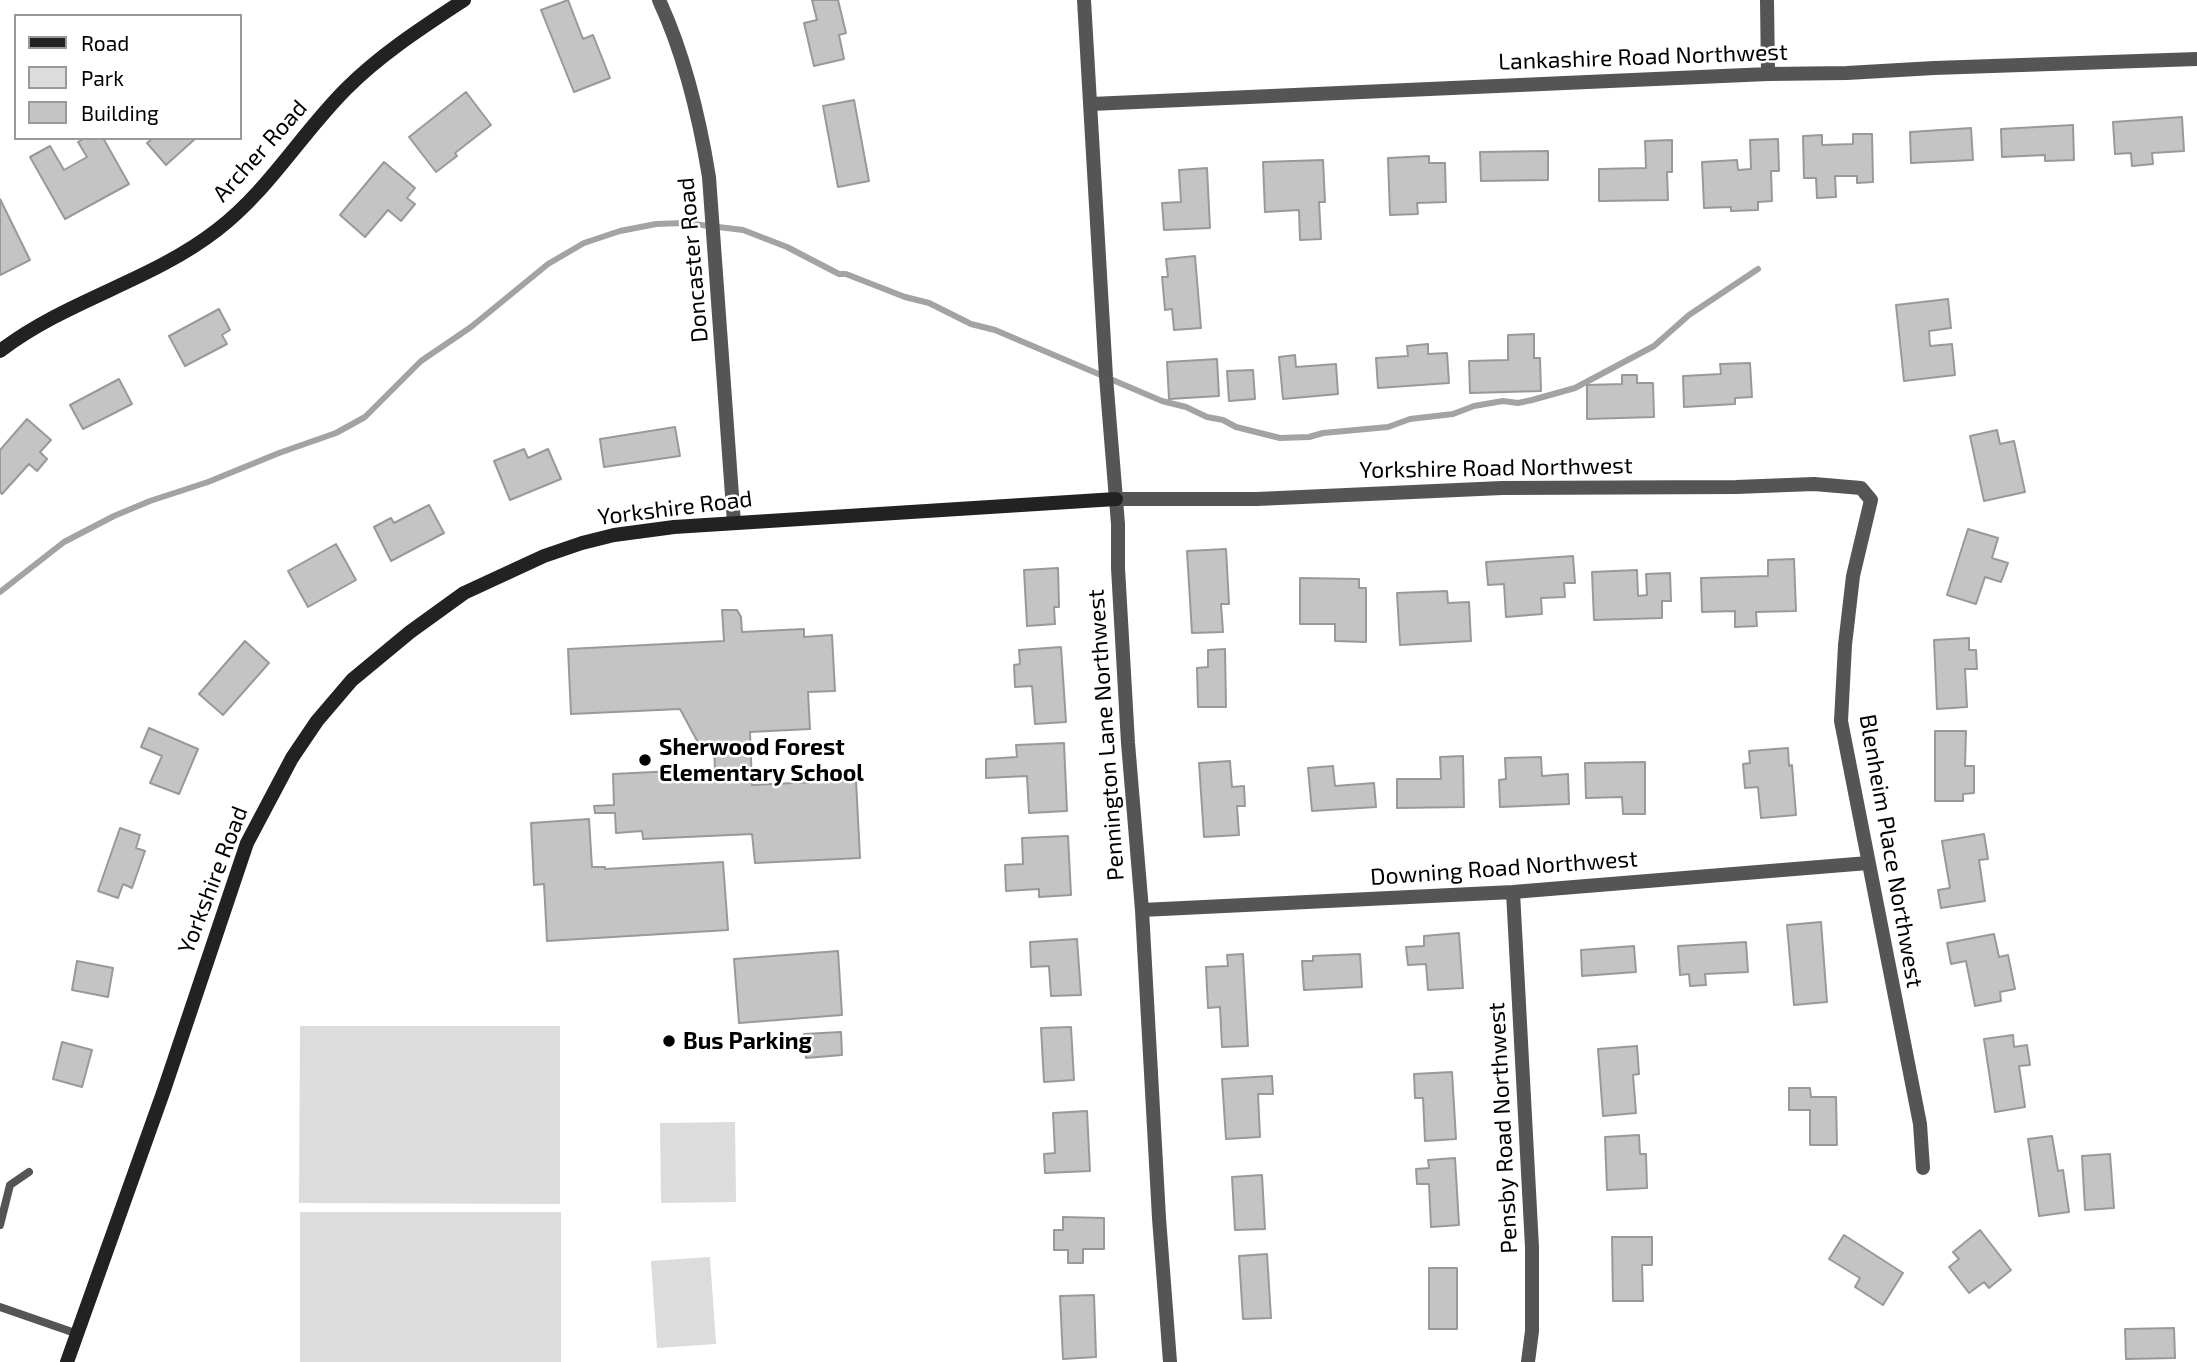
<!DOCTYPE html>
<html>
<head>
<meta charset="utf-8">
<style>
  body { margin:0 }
  #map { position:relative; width:2197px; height:1362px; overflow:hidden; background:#fff; font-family:"Exo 2",sans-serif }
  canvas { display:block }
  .legend { position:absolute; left:14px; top:14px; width:228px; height:126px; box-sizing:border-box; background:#fff; border:2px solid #999; margin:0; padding:9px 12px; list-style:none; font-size:21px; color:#000 }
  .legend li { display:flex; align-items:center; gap:14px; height:35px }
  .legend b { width:35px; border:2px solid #999 }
</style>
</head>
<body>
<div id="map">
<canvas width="2197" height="1362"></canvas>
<ul class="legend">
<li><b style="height:9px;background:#222"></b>Road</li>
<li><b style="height:19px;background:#dcdcdc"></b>Park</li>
<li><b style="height:19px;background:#c4c4c4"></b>Building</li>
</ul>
</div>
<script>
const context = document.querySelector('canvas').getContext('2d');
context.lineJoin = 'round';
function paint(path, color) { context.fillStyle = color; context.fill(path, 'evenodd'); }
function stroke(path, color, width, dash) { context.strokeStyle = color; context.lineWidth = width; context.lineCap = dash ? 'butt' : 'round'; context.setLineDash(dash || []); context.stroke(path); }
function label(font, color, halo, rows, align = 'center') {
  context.font = font + ' "Exo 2",sans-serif'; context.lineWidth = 5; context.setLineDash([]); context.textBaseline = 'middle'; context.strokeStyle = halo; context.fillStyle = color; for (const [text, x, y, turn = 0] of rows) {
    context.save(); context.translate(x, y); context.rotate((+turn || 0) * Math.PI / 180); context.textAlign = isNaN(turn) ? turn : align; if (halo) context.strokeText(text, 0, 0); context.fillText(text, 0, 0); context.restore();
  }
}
paint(new Path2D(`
  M300 1026H560V1204L299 1203Z
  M735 1122 736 1202 661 1203 660 1123Z
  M300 1212H561V1362H300Z
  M710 1257 716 1344 657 1348 651 1261Z`), '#dcdcdc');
stroke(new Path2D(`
  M0 592 64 542 114 516 150 501 208 482 279 453 336 433 365 417 421 361 471 327 548 264 584 243 620 231 656 224 685 223 743 230 787 247 839 274H846L905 297 929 303 971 324 995 330 1162 401 1186 407 1207 417 1223 420 1236 427 1280 438 1309 437 1323 433 1388 427 1410 419 1453 414 1474 406 1503 401 1518 403 1532 400 1575 388 1654 346 1689 315 1758 269`), '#a3a3a3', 6);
const building = new Path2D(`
  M568 0 583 39 593 35 610 78 574 92 541 10Z
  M812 0H838L846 33 839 35 844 59 814 66 804 23 817 20Z
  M466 92 491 125 455 153 457 156 436 172 409 137Z
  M854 100 869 181 838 187 823 106Z
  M2182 117 2184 151 2152 153 2153 164 2132 166 2131 153 2115 154 2113 122Z
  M2073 125 2074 160 2045 161V155L2002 157 2001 129Z
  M1971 128 1973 160 1911 163 1910 132Z
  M1853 134H1872L1873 182 1857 183V176H1835L1836 197 1817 198 1816 178H1804L1803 136 1822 135V145L1853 144Z
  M85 138H103L129 184 65 219 30 157 50 146 64 170 87 157 78 142Z
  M153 138H196L166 165 147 143Z
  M1778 139 1779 171H1771L1772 201 1758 202V210L1731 211V207L1704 208 1702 162 1737 160 1738 170 1751 169 1750 140Z
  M1672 140V172H1667L1668 200 1599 201V169L1646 168 1645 141Z
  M1548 151V180L1481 181 1480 152Z
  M1429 156V163H1445L1446 202 1417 203 1418 214 1390 215 1388 158Z
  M1323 160 1325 202H1319L1321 239 1300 240 1299 210 1265 212 1263 162Z
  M384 162 415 188 407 198 415 204 401 221 388 210 365 237 340 215Z
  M1207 168 1210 228 1164 230 1162 203 1181 202 1179 170Z
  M0 199 30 260 0 275Z
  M1195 256 1201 328 1174 330 1172 309 1165 310 1162 277H1168L1166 259Z
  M1948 299 1951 328 1929 331 1930 346 1952 344 1955 375 1904 381 1896 305Z
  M219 309 230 330 222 335 227 344 185 366 169 336Z
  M1534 334V358H1540L1541 391 1470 393 1469 361 1508 360V335Z
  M1428 344V354L1447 353 1449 383 1378 388 1376 358 1408 356 1407 346Z
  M1295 355 1296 367 1336 364 1338 394 1283 399 1279 357Z
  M1217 359 1219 396 1169 399 1167 362Z
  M1750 363 1752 397 1735 398V404L1684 407 1683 376 1721 374 1720 364Z
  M1253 370 1255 399 1229 401 1227 371Z
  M1622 375H1637V383H1653L1654 417 1587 419V385L1622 384Z
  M119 379 132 404 83 429 70 405Z
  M27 419 51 440 40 452 47 459 37 471 29 464 2 494 0 492V450Z
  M675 427 680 456 604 467 600 439Z
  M1997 430 2000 444 2014 441 2025 492 1984 501 1970 436Z
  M524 449 528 458 548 449 561 479 510 500 494 461Z
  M429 505 444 533 391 561 374 527 391 518 394 523Z
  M1968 529 1998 538 1992 558 2008 563 2001 582 1985 577 1976 604 1947 595Z
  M336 544 356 580 308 607 288 571Z
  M1226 549 1229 604H1221L1223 632 1192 633 1187 551Z
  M1573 556 1575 583H1564L1565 597 1541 598 1542 614 1506 617 1504 584 1488 585 1486 562Z
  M1794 559 1796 611 1756 612 1757 626 1735 627V611L1702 612 1701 578 1768 576V560Z
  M1058 568 1059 607H1054L1055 624 1027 626 1024 570Z
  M1637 570 1638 596 1647 595 1646 574 1670 573 1671 601H1662V618L1594 620 1592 572Z
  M1300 578 1359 579V588H1366V642L1335 641V624H1300Z
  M1447 591 1448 603 1469 602 1471 641 1400 645 1397 593Z
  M722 610H737L741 617 742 632 804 629V637L832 635 835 691 808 692 810 729 750 732 752 785 856 780 860 858 755 863 752 834 643 839 642 831 616 833 615 813H595L594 806 614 805 613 774 715 769 714 748H701L680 709 571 714 568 649 724 641Z
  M1969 638V650H1976L1977 669H1965L1967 707 1937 709 1934 640Z
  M245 641 269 663 223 715 199 694Z
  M1061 647 1066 722 1035 724 1032 686 1015 687 1014 665 1020 664 1019 650Z
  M1225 649 1226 707H1198L1197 668 1208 667V650Z
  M149 728 198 749 179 794 150 783 162 756 141 747Z
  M1935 731H1966L1965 766H1974V793L1963 794V801H1935Z
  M1064 743 1067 811 1029 813 1027 776 986 778V759L1017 757 1016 745Z
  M1788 748 1789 766 1792 765 1796 815 1761 818 1758 787 1745 788 1743 764 1750 763 1749 751Z
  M1463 756 1464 807 1397 808V779H1441L1440 757Z
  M1541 757 1542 776 1568 774 1569 804 1500 807 1499 780 1506 779 1505 758Z
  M1230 761 1232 787 1244 786 1245 806H1237L1239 835 1204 837 1199 763Z
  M1645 762V814H1623L1622 797 1586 798 1585 763Z
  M1333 766 1335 786 1374 783 1376 807 1312 811 1308 768Z
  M589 819 592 867H605V869L723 862 728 930 547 941 544 884 534 885 531 823Z
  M120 828 140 835 136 848 145 851 132 888 123 884 118 898 98 891Z
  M1984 834 1988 859 1979 860 1985 901 1941 908 1938 890 1950 888 1942 841Z
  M1068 836 1071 895 1039 897V889L1006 891 1005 865 1023 864 1022 838Z
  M1821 922 1827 1002 1794 1005 1787 925Z
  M1459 933 1463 988 1428 990 1426 964 1408 965 1406 947 1424 946V936Z
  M1994 934 1999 957 2008 955 2015 989 2000 992 2001 1001 1975 1006 1966 961 1951 964 1947 943Z
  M1077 939 1081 995 1051 996 1049 966 1031 967 1030 942Z
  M1746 942 1748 972 1705 974 1706 985 1690 986 1689 974 1680 975 1678 946Z
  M1634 946 1636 972 1582 976 1581 950Z
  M838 951 842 1015 739 1023 734 959Z
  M1243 954 1248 1046 1222 1047 1220 1007 1208 1008 1206 967 1228 966 1227 955Z
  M1360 954 1362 987 1304 990 1302 961H1313V956Z
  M77 961 113 968 108 997 72 990Z
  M1071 1027 1074 1080 1044 1082 1041 1028Z
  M841 1032 842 1055 806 1058 804 1034Z
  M2013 1035 2014 1047 2027 1045 2030 1065 2019 1066 2025 1107 1995 1112 1984 1039Z
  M62 1042 92 1050 82 1087 53 1079Z
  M1637 1046 1639 1074 1633 1075 1636 1113 1603 1116 1598 1049Z
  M1452 1072 1456 1139 1425 1141 1423 1098H1415L1414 1074Z
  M1272 1076 1273 1094H1258L1260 1137 1226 1139 1222 1079Z
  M1789 1088H1810L1811 1097H1836L1837 1145H1810V1110H1789Z
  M1087 1111 1090 1171 1045 1173 1044 1154 1055 1153 1053 1113Z
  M1639 1135 1640 1154H1646L1647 1188 1607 1190 1605 1137Z
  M2052 1136 2058 1171 2063 1170 2069 1212 2039 1216 2028 1139Z
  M2110 1154 2114 1208 2085 1210 2082 1156Z
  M1455 1158 1459 1225 1431 1227 1429 1184H1417L1416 1169 1429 1168 1428 1160Z
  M1262 1175 1265 1229 1235 1230 1232 1177Z
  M1063 1217 1104 1218V1249H1083V1263H1068V1250H1054V1230H1063Z
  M1980 1230 2011 1270 1989 1288 1984 1282 1969 1293 1949 1267 1959 1259 1953 1252Z
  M1844 1235 1903 1273 1883 1305 1855 1287 1860 1278 1829 1259Z
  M1612 1237H1652V1265H1642L1643 1301H1613Z
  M1267 1254 1271 1318 1243 1319 1239 1256Z
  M1429 1268H1457V1329H1429Z
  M1094 1295 1096 1357 1063 1359 1060 1296Z
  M2174 1328 2175 1358 2126 1359 2125 1329Z`);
paint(building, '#c4c4c4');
stroke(building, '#999', 2);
stroke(new Path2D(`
  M0 1225 10 1185 29 1172
  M0 1307 75 1333`), '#555', 8);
stroke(new Path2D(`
  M659 0C685 56 699 115 709 177L734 523
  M1084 0 1106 377 1118 524V568L1128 743 1142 910 1159 1218 1170 1362
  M1767 0 1768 74
  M1091 104 1768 74 1847 73 1934 68 2197 59
  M1116 499H1257L1502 488 1736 487 1814 484 1861 488 1871 500 1853 576 1845 645 1841 721 1920 1124 1923 1168
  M1513 892 1532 1247V1331L1528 1362
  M1142 910 1513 892 1868 863`), '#555', 14);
stroke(new Path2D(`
  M0 351C68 299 150 282 217 230 268 191 301 134 346 89 381 54 423 27 464 0
  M67 1362 164 1090 247 843 292 758 317 721 352 680 410 632 464 593 544 556 582 543 614 535 674 527 1116 499`), '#222', 14);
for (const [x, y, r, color] of [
  [645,760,7,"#000"],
  [669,1041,7,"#000"]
]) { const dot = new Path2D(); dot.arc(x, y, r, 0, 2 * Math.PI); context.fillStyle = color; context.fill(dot); stroke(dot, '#fff', 2.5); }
label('23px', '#000', '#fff', [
  ["Lankashire Road Northwest",1643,57,-2],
  ["Archer Road",260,151,-48],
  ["Doncaster Road",693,260,-95],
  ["Yorkshire Road Northwest",1496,468,-1],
  ["Yorkshire Road",675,508,-7],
  ["Pennington Lane Northwest",1106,735,-94],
  ["Blenheim Place Northwest",1891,851,80],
  ["Downing Road Northwest",1504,868,-4],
  ["Yorkshire Road",213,880,-69],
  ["Pensby Road Northwest",1503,1128,-93]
]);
label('bold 23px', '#000', '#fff', [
  ["Sherwood Forest",659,747],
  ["Elementary School",659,773],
  ["Bus Parking",683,1041]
], 'left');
</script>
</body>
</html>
